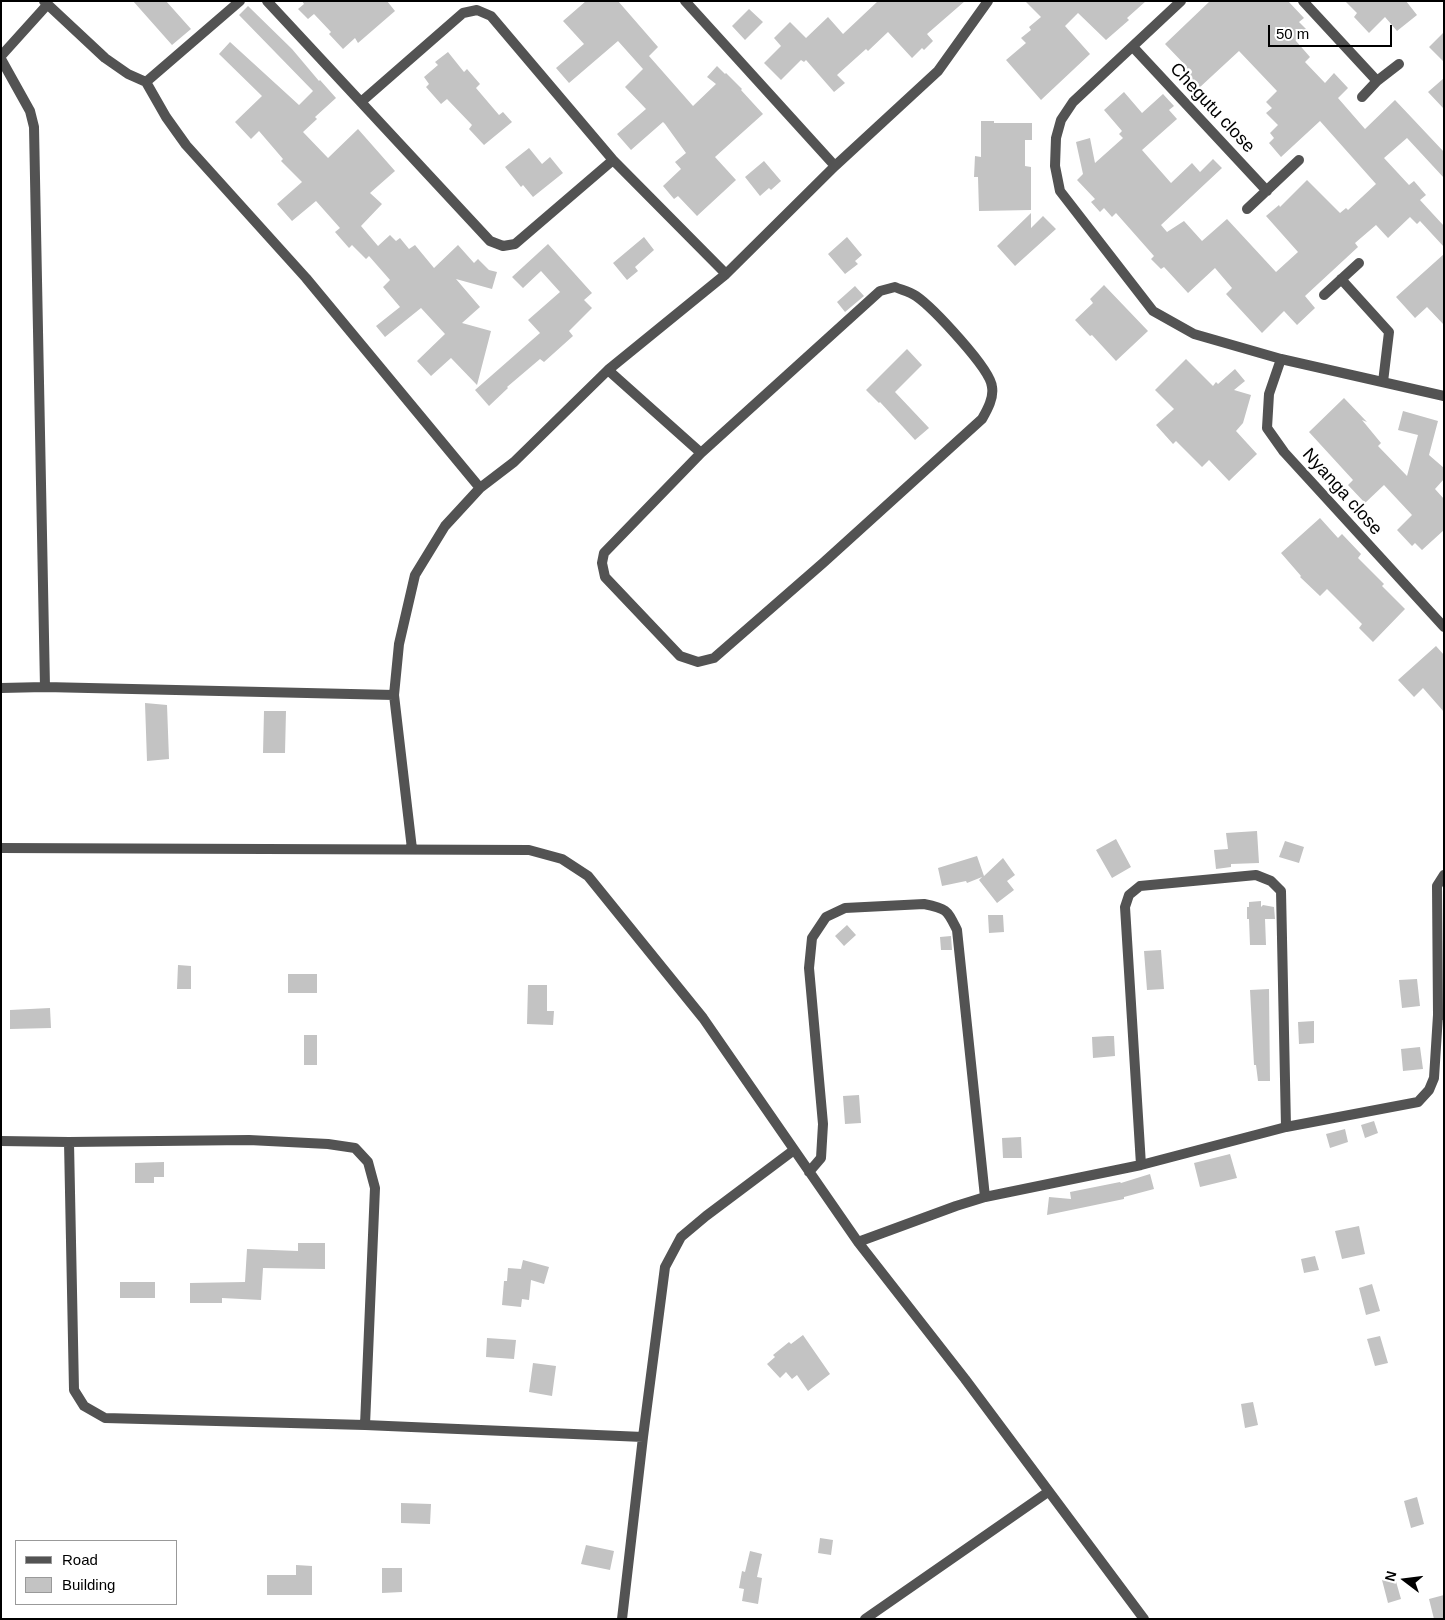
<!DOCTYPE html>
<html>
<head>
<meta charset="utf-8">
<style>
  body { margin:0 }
  #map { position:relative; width:1445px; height:1620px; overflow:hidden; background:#fff; font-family:Helvetica,sans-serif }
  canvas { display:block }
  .frame { position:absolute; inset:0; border:2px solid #000; pointer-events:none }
  .legend { position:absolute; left:15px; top:1540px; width:162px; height:65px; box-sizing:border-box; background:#fff; border:1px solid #999; margin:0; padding:6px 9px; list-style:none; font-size:15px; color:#000 }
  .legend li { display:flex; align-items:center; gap:10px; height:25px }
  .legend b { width:25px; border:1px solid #999 }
  .north { position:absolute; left:1380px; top:1555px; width:50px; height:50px; -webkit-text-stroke:4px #fff; paint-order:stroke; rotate:285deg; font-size:14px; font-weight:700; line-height:20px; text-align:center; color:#000 }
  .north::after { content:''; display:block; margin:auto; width:18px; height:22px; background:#000; clip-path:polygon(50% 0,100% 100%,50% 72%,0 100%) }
  .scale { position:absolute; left:1268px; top:25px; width:124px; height:22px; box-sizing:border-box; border:2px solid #000; border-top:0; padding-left:6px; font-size:15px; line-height:18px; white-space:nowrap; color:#000; -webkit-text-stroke:4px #fff; paint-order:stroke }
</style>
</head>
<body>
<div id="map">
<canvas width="1445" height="1620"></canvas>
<div class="frame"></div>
<ul class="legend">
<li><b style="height:6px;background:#535353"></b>Road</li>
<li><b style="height:14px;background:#c3c3c3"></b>Building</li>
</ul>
<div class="north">N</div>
<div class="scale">50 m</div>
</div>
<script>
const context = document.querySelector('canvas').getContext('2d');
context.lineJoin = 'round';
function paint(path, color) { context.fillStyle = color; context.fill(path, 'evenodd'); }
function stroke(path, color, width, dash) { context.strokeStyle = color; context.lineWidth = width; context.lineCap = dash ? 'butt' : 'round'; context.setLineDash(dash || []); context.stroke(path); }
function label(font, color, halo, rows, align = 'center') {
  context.font = font + ' Helvetica,sans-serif'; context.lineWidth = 5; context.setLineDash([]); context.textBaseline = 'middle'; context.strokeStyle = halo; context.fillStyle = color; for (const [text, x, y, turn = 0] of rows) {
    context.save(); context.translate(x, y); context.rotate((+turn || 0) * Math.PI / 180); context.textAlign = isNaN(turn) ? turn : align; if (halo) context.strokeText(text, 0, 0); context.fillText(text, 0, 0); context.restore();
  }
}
paint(new Path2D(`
  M133 1H166L191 29 172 45Z
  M302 1H387L395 11 358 43 355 38 343 49 329 34 331 32 314 14 308 19 298 9 304 4Z
  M586 1H618L658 47 649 56 693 106 716 84 707 77 717 66 725 74 726 73 742 89 741 90 763 114 715 157 736 180 697 216 678 196 674 199 663 186 681 169 675 162 686 153 665 124 663 122 631 150 617 134 646 109 625 87 643 69 618 41 569 83 556 68 584 44 563 21Z
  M878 1H965L927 34 933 41 924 50 922 48 912 58 888 32 868 51 866 49 837 75 845 83 834 92 806 60 804 62 801 60 781 80 764 63 781 46 774 38 790 22 806 38 828 17 843 34Z
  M1025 1H1146L1127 18 1129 20 1106 40 1078 13 1065 26 1090 54 1041 100 1006 60 1026 43 1021 38 1031 30 1029 27 1041 17Z
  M1210 1H1288L1304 18 1299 22 1307 30 1296 41 1310 57 1305 62 1325 83 1334 73 1348 88 1338 98 1365 129 1395 100 1412 118 1444 152V178L1407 138 1384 158 1409 185 1414 181 1426 195 1420 200 1444 226V247L1420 221 1417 224 1410 217 1388 238 1376 225 1355 243 1358 247 1305 296 1315 308 1297 325 1284 311 1262 333 1226 294 1232 288 1215 268 1188 293 1164 267 1161 269 1151 259 1154 256 1116 213 1112 217 1104 208 1100 212 1091 202 1095 199 1077 180 1083 174 1076 142 1090 138 1095 163 1123 138 1119 134 1122 131 1104 110 1124 92 1142 113 1163 94 1174 106 1169 110 1177 119 1142 150 1171 183 1192 163 1200 172 1213 159 1222 168 1161 225 1167 232 1184 221 1202 241 1227 219 1276 272 1298 252 1266 216 1279 205 1280 207 1307 180 1340 213 1346 208 1348 210 1376 184 1320 121 1281 157 1269 143 1274 138 1270 133 1278 125 1266 113 1272 108 1266 102 1277 91 1239 51 1199 88 1183 70 1187 67 1165 44Z
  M1345 1H1406L1417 15 1397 31 1385 17 1369 33 1354 17 1357 13Z
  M248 6 292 49 319 81 320 80 336 98 315 117 317 119 303 132 328 158 358 129 395 171 370 193 382 204 361 226 378 246 390 235 396 241 400 238 409 249 415 245 434 268 458 245 474 263 478 259 489 270 497 272 492 289 456 279 480 307 462 323 491 331 477 385 451 358 431 376 417 361 445 334 421 308 385 337 376 326 400 307 383 287 390 280 369 256 366 259 352 245 349 248 335 232 340 228 316 201 292 221 277 204 302 182 281 161 283 159 259 131 251 139 235 122 262 96 219 54 230 42 299 105 313 91 239 15Z
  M749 9 763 22 745 40 732 26Z
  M1444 32V62L1429 47Z
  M448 52 464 72 467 69 480 84 476 88 499 115 503 112 512 122 484 145 469 129 472 125 447 99 441 104 426 87 429 84 424 77 438 65 435 62Z
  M1444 78V109L1428 92Z
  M981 121H994V123H1032V140H1025V166L1031 167V210L979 211 978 177H974L975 156 981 157Z
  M529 148 542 164 550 157 563 173 533 197 523 185 521 187 505 167Z
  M764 161 781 181 771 190 769 188 760 196 745 177Z
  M1031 213V228L1043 216 1056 229 1015 266 997 246Z
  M644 237 654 250 635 267 638 271 627 280 613 263Z
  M847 237 862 255 855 261 858 264 845 274 828 254Z
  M548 244 592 293 584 300 592 308 569 331 573 336 544 362 540 359 507 387 508 388 489 406 475 390 540 333 528 320 560 292 541 271 523 288 512 277Z
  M1444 254V325L1427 307 1415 318 1396 297Z
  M1104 285 1148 331 1116 361 1092 335 1090 336 1075 320 1093 303 1090 299Z
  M855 286 864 296 845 312 837 302Z
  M907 349 922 365 895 392 929 428 915 440 880 402 879 403 866 390Z
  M1186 359 1213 386 1216 382 1218 384 1235 369 1245 381 1234 390 1251 395 1243 423 1236 431 1257 454 1229 481 1209 460 1202 467 1176 441 1173 444 1156 425 1174 409 1155 390Z
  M1344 398 1367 422 1362 420 1381 443 1378 446 1407 476 1418 435 1398 430 1403 411 1438 421 1429 455 1444 468V479L1435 489 1444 499V530L1422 550 1415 543 1412 546 1397 530 1412 515 1384 485 1365 503 1348 485 1353 480 1309 432Z
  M1320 518 1338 538 1342 534 1361 554 1358 558 1384 584 1382 586 1405 609 1373 642 1359 628 1362 624 1327 589 1320 596 1300 577 1301 576 1281 553Z
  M1436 646 1444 655V712L1423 688 1414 697 1398 680Z
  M145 703 167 705 169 759 147 761Z
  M264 711H286L285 753H263Z
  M1257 831 1259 863 1231 864V867L1216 869 1214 850 1228 849 1226 833Z
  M1116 839 1131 867 1112 878 1096 850Z
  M1285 841 1304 847 1299 863 1279 857Z
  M977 856 984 876 1003 858 1015 875 1007 881 1014 890 997 903 979 880 982 877 967 883 966 881 942 886 938 868Z
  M1261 901V907L1263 905 1274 907 1275 919H1265L1266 945H1250L1249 919H1247V907H1249V902Z
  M988 915H1003L1004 932 989 933Z
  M847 925 856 935 844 946 835 936Z
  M951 936 952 950H941L940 937Z
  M1161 950 1164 989 1147 990 1144 951Z
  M178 965 191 966V989H177Z
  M288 974H317V993H288Z
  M1417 979 1420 1006 1402 1008 1399 980Z
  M528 985H547V1011H554L553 1025 527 1024Z
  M1269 989 1270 1081H1258L1256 1065H1254L1250 990Z
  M50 1008 51 1028 10 1029V1010Z
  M1314 1021V1043L1299 1044 1298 1022Z
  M304 1035H317V1065H304Z
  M1108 1036H1114L1115 1056 1093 1058 1092 1037Z
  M1420 1047 1423 1069 1403 1071 1401 1049Z
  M859 1095 861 1123 845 1124 843 1096Z
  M1374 1121 1378 1133 1365 1138 1361 1125Z
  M1345 1129 1348 1142 1330 1148 1326 1134Z
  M1021 1137 1022 1158H1003L1002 1138Z
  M1230 1154 1237 1178 1200 1187 1194 1163Z
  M164 1162V1177H154V1183H135V1163Z
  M1150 1174 1154 1189 1124 1197V1199L1047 1215 1049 1197 1071 1199 1070 1192 1120 1182 1121 1183Z
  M1359 1226 1365 1254 1342 1259 1335 1231Z
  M298 1243H325V1269L263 1268 261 1300 222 1298V1303H190V1283L245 1282 247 1249 298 1251Z
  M1315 1256 1319 1270 1304 1273 1301 1259Z
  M523 1260 549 1267 544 1284 531 1280 529 1300 522 1299 521 1307 502 1305 504 1281H507L508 1268 521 1269Z
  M120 1282H155V1298H120Z
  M1372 1284 1380 1311 1366 1315 1359 1288Z
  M803 1335 830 1374 808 1391 797 1375 792 1379 786 1372 780 1378 767 1364 775 1357 773 1355 789 1342 791 1344Z
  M1380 1336 1388 1363 1375 1366 1367 1339Z
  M487 1338 516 1340 514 1359 486 1357Z
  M533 1363 556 1366 552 1396 529 1392Z
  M1253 1402 1258 1425 1245 1428 1241 1404Z
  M1417 1497 1424 1524 1411 1528 1404 1501Z
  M401 1503 431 1504 430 1524 401 1523Z
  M820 1538 833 1540 831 1555 818 1553Z
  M586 1545 614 1551 610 1570 581 1564Z
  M750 1551 762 1554 757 1577 762 1578 758 1604 742 1601 744 1589 739 1588 742 1571 745 1572Z
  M296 1565 312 1566V1595H267V1575H296Z
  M382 1568H402V1592L382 1593Z
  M1395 1578 1401 1599 1388 1603 1382 1580Z
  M1444 1595V1619H1434L1429 1599Z`), '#c3c3c3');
stroke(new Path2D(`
  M44 1 105 58 128 74 146 82 166 117 186 145 306 278 480 488
  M267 1 490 241 503 246 515 244 613 160 726 274
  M685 1 835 166
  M1181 1 1073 102 1061 120 1056 138 1055 166 1060 191 1153 311 1194 334 1281 359 1444 396
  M1303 1 1377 81
  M1133 47 1267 191
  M1 56 47 5
  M1 59 30 111 34 127 45 687
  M146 82 240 1
  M1362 97 1377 81 1399 64
  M361 102 463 13 477 10 491 16 613 160
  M1247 209 1299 160
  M1341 279 1389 332 1383 382
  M895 287C902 290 910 292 916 296 932 307 991 369 992 387 994 398 987 410 982 419L823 563 714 658 698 662 680 656 605 577 602 563 604 553 701 453 880 291Z
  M1324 295 1359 263
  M1281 359 1269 394 1267 428 1284 452 1444 627
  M608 370 701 453
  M1 688 45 687 394 695
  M1 848 529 850 562 859 588 876 703 1018 858 1242 965 1379 1144 1619
  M412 849 394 695 399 644 415 575 445 526 480 488 514 462 608 370 726 274 835 166 938 71 988 1
  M1438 1015 1437 886 1444 875
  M1 1141 69 1142 249 1140 328 1144 355 1148 368 1162 375 1188 365 1425
  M69 1142 74 1390 84 1406 105 1418 365 1425 643 1437
  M1141 1165 1125 907 1129 895 1140 886 1256 875 1271 881 1281 891 1286 1127
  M809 1172 821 1158 823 1124 809 968 812 938 826 917 845 908 924 904C948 909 947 910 957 930L985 1197
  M858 1242 956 1206 985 1197 1141 1165 1286 1127 1418 1102 1429 1090 1434 1078 1438 1015H1444
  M622 1619 643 1437 665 1267 681 1237 706 1216 794 1150
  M865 1619 1048 1492`), '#535353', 10);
label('18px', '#000', '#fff', [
  ["Chegutu close",1212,108,47],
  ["Nyanga close",1342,492,48]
]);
</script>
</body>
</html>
